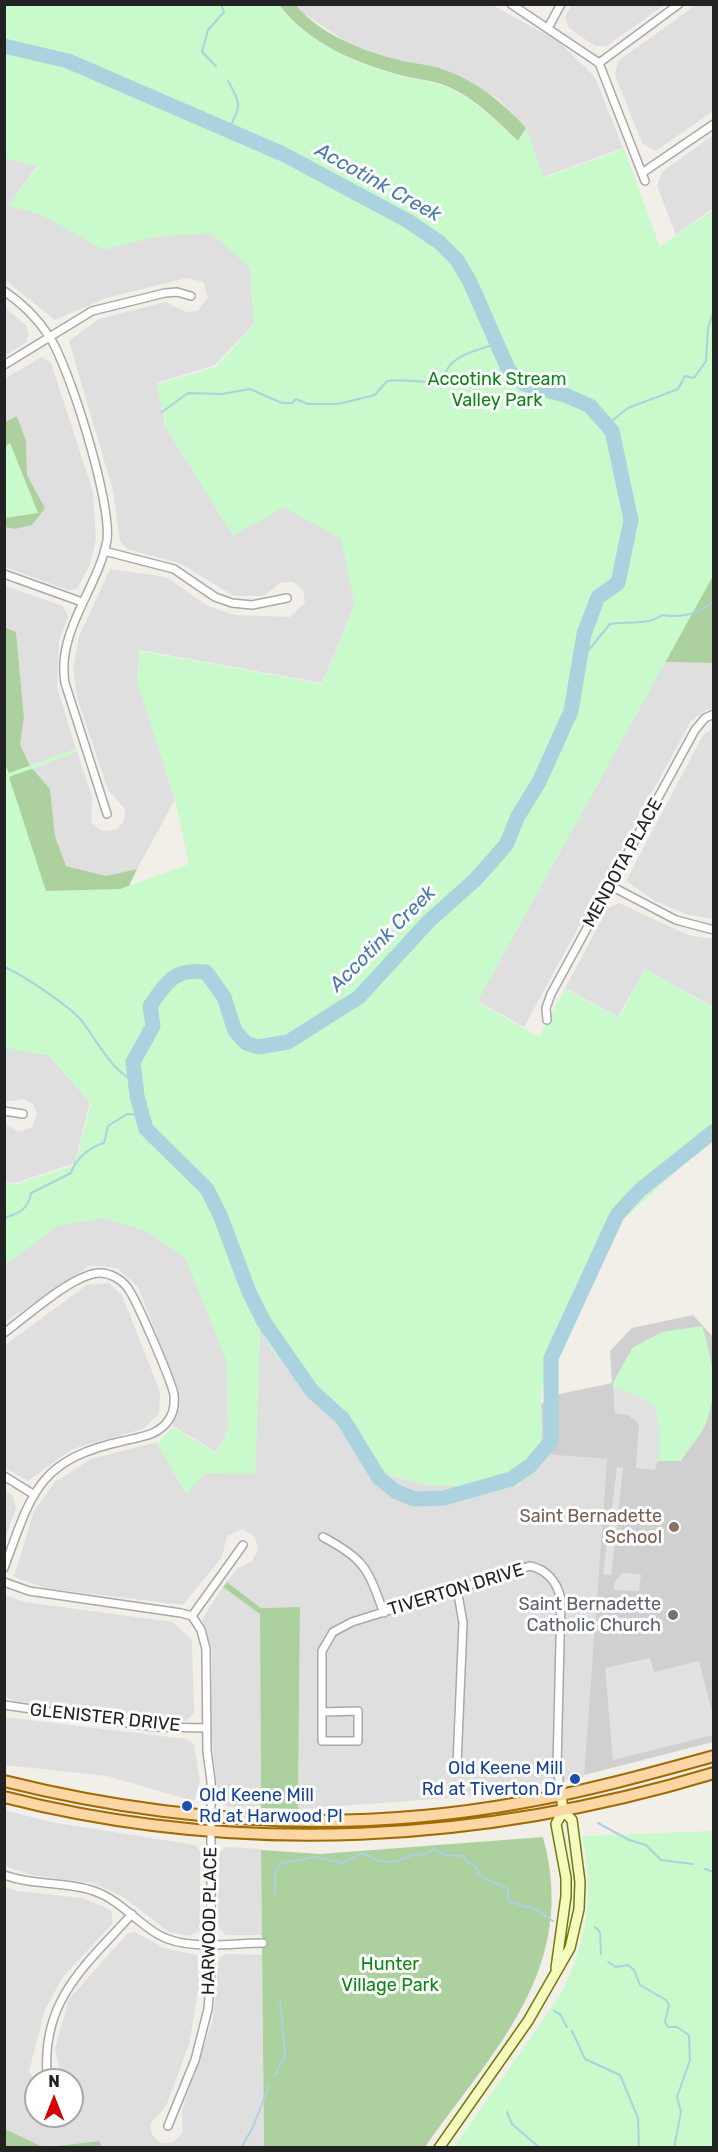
<!DOCTYPE html>
<html>
<head>
<meta charset="utf-8">
<style>
  body { margin:0 }
  #map { position:relative; width:718px; height:2152px; overflow:hidden; background:#f2efe9; font-family:Rubik,sans-serif }
  canvas { display:block }
  .frame { position:absolute; inset:0; border:6px solid #222; pointer-events:none }
  .north { position:absolute; left:24px; top:2068px; width:60px; height:60px; box-sizing:border-box; background:#fff; border:2px solid #a7a7a7; border-radius:50%; rotate:0deg; font-size:16px; font-weight:700; line-height:24px; text-align:center; color:#222 }
  .north::after { content:''; display:block; margin:auto; width:21px; height:27px; background:#d40000; clip-path:polygon(50% 0,100% 100%,50% 72%,0 100%) }
</style>
</head>
<body>
<div id="map">
<canvas width="718" height="2152"></canvas>
<div class="frame"></div>
<div class="north">N</div>
</div>
<script>
const context = document.querySelector('canvas').getContext('2d');
context.lineJoin = 'round';
function paint(path, color) { context.fillStyle = color; context.fill(path, 'evenodd'); }
function stroke(path, color, width, dash) { context.strokeStyle = color; context.lineWidth = width; context.lineCap = dash ? 'butt' : 'round'; context.setLineDash(dash || []); context.stroke(path); }
function label(font, color, halo, rows, align = 'center') {
  context.font = font + ' Rubik,sans-serif'; context.lineWidth = 6; context.setLineDash([]); context.textBaseline = 'middle'; context.strokeStyle = halo; context.fillStyle = color; for (const [text, x, y, turn = 0] of rows) {
    context.save(); context.translate(x, y); context.rotate((+turn || 0) * Math.PI / 180); context.textAlign = isNaN(turn) ? turn : align; if (halo) context.strokeText(text, 0, 0); context.fillText(text, 0, 0); context.restore();
  }
}
paint(new Path2D(`
  M296 5H492L558 41 595 77 623 148 543 177 526 128 499 99 443 69 396 59 350 44 304 14Z
  M572 5V4L664 5 607 46H595L569 28 565 16Z
  M696 5H713V111L656 151 642 143 615 75 618 61Z
  M713 135V208L676 235 657 186 662 172Z
  M4 157 38 165 9 205 154 236 211 232 250 267 254 324 215 365 157 383 165 426 233 534 283 506 341 538 355 604 322 683 140 650 137 680 175 800 137 869 106 876 66 866 55 836 50 789 32 769 77 751 92 796 91 822 102 831 115 830 124 821 125 809 108 790 77 697 73 670 79 636 110 569 166 577 208 606 234 615 290 617 305 603 303 590 293 582 280 583 264 596H234L179 563 127 549 120 541 113 491 69 341 99 319 165 302 186 312 197 311 208 298 203 282 187 278 106 298 55 320 5 280Z
  M5 307 26 326 29 335 25 343 5 356Z
  M42 357 51 363 93 492 96 539 90 565 77 589 68 590 5 567V527L16 529 45 508 27 475 26 441 17 416 5 422 4 379Z
  M5 586 63 606 68 617 59 641 57 687 76 749 30 766 20 744 24 718 16 632 5 627Z
  M665 662 713 663V708L706 710 691 721 524 1027 477 1001Z
  M713 728V919L688 915 655 901 626 881 703 735Z
  M619 903 688 935 713 939V1007L645 969 618 1017 565 988 608 908Z
  M5 1048 49 1056 90 1102 75 1163 15 1183 5 1181V1124L19 1132 32 1127 37 1115 34 1105 24 1099 5 1102Z
  M103 1217 146 1230 186 1258 227 1361 228 1430 216 1452 173 1426 178 1389 138 1287 117 1268 91 1265 5 1322V1263L58 1225Z
  M109 1283 122 1295 160 1392 159 1414 143 1429 72 1449 28 1481 5 1468V1345L87 1285Z
  M260 1328 276 1356 541 1454 607 1459 584 1777 464 1797 298 1809 300 1607 261 1608 227 1582 237 1569 252 1561 258 1550 255 1537 243 1529 227 1536 222 1557 183 1605 45 1588 14 1577 34 1511 55 1482 91 1459 157 1442 186 1493 205 1472 255 1473Z
  M5 1490 13 1496 16 1508 5 1539Z
  M223 1587 260 1613 261 1808 228 1807 218 1798 212 1743V1649L202 1619Z
  M5 1595 24 1602 173 1622 192 1640 194 1713 186 1721 15 1701 5 1697Z
  M4 1717 186 1739 194 1744 200 1782 194 1801 107 1776 5 1765Z
  M4 1810 51 1822 195 1845 200 1852V1930L190 1936 169 1932 123 1897 93 1883 31 1875 5 1866Z
  M226 1847 261 1849 262 1935H226L218 1927 219 1853Z
  M4 1886 17 1891 82 1898 111 1910 113 1923 62 1978 45 2010 29 2071 36 2083V2116H72V2080H62L55 2049 69 1999 127 1934 135 1932 164 1948 197 1955 199 1985 189 2045 166 2106 150 2124 152 2135 161 2143H173L183 2132 182 2110 213 2019 219 1958 226 1954 262 1955 264 2147 102 2148 99 2141 43 2147 5 2129Z`), '#e0dfdf');
paint(new Path2D(`
  M693 1315 713 1337V1742L584 1775 607 1459 541 1454 538 1407 550 1396 612 1383 610 1351 632 1328Z`), '#d0d0d0');
paint(new Path2D(`
  M279 5H296C321 36 366 52 404 61 417 64 432 65 445 70 477 82 503 102 526 128L518 141C495 119 471 94 441 84 429 80 416 79 404 76 357 64 309 44 279 5Z
  M17 416 26 441 27 475 45 508 32 525 15 529 5 527V422Z
  M713 574V663L665 662Z
  M4 627 16 632 24 718 20 744 30 766 50 789 55 836 66 866 106 876 137 869 49 1056 5 1048Z
  M227 1582 261 1608 300 1607 298 1809 261 1808 260 1614 223 1587Z
  M543 1837C579 1968 495 2048 425 2147H264L261 1850 320 1854Z
  M4 2129H5L43 2147H5Z
  M99 2141 102 2147H47Z`), '#add19e');
paint(new Path2D(`
  M5 5H278C310 45 355 64 404 77 416 80 429 81 440 85 471 95 495 120 518 141L526 129 544 178 624 149 660 247 713 210V576L477 1002 539 1037 565 989 619 1018 645 969 713 1008V1138L606 1235 551 1345 541 1394 543 1460 518 1486H431L388 1475 276 1356 260 1330 255 1474 205 1473 186 1494 157 1444 173 1427 216 1453 228 1430 227 1362 186 1259 146 1231 103 1218 58 1226 5 1265V1182L16 1184 75 1165 91 1103 49 1056 5 1048 4 762 9 773 76 749 77 752 9 777 46 891 120 889 189 864 175 800 137 681 140 651 322 684 355 605 341 539 284 507 233 536 166 427 157 384 216 367 254 325 250 268 211 233 154 237 104 250 40 214 8 206 38 167 5 158Z
  M10 443 38 513 5 518V447Z
  M702 1326C713 1359 718 1394 705 1426 699 1438 688 1449 681 1461H658L659 1426 613 1387V1383L632 1348 662 1332Z
  M713 1831V2147H454L559 1997C587 1945 595 1894 582 1836Z`), '#c8facc');
paint(new Path2D(`
  M613 1387 638 1395 655 1407 659 1426 658 1461 655 1470 636 1468 639 1424 628 1415 615 1413Z
  M617 1467 623 1468 615 1544 611 1575 603 1574Z
  M622 1573 641 1574 639 1591 614 1590V1583Z
  M650 1658 654 1672 699 1661 713 1716V1735L613 1760 605 1668Z`), '#e2e2e2');
stroke(new Path2D(`
  M4 6 7 4
  M216 66 202 52 208 30 224 12 221 4
  M228 130C241 106 242 105 228 81
  M162 412 188 393 222 394 250 389 282 403H292L296 399 308 404H338L375 395 387 381C406 378 426 385 444 380 445 357 478 349 497 344
  M608 424 628 408 678 389 685 376 694 378 706 361 708 328 714 310
  M578 663 610 624C627 621 647 626 662 615 681 618 698 615 714 601
  M4 967C22 974 69 1006 81 1020 99 1043 109 1068 135 1082
  M4 1218C18 1214 29 1209 31 1193L71 1173C75 1159 90 1147 104 1143L108 1126 127 1114 142 1115
  M598 1823 629 1840 646 1845 661 1860 693 1864
  M705 1869 714 1872
  M275 1894V1873L281 1863 315 1857 343 1863 362 1853C370 1856 378 1862 386 1862 400 1864 411 1851 424 1855L434 1849 445 1855 464 1856 466 1862 475 1866 479 1875 508 1889V1901L537 1910 553 1921
  M595 1927 600 1932 601 1954
  M608 1962 616 1967 628 1965 634 1970 640 1985 666 2000 669 2005 665 2022 668 2027H677L689 2035 690 2060 677 2097 681 2112 674 2148
  M554 2011 560 2014 567 2027
  M572 2031 585 2059 620 2075 638 2118 639 2148
  M274 2077 285 2056 280 2000
  M507 2112 512 2124 540 2148
  M241 2148 253 2127 269 2086`), '#aad3df', 2);
stroke(new Path2D(`
  M4 46 68 61 283 154 408 221 439 242 457 260 470 282 509 371 524 384 565 395 590 406 612 431 631 520 618 583 598 597 584 634 571 711 539 782 518 816 506 845 476 879 429 921 359 997 288 1042 258 1047 246 1043 235 1031 224 997 206 972C174 968 167 982 150 1006L153 1026 133 1062 137 1096 146 1129 207 1189 220 1215 249 1292 264 1322 312 1391 343 1419 379 1478 395 1491 414 1499 444 1498 511 1479 531 1465 551 1441V1358L617 1215 640 1190 714 1131`), '#aad3df', 15);
const street = new Path2D(`
  M511 4 599 63 645 181
  M548 28 561 4
  M599 63 679 4
  M642 173 714 124
  M4 291C22 303 37 318 49 336 70 368 112 504 107 540 99 587 56 631 65 683L107 814
  M4 365 92 311 165 293 177 292 191 296
  M104 551 174 569 215 597 232 603 252 605 287 598
  M4 574 82 602
  M611 886 676 920 714 930
  M547 1020 546 1008 551 994 695 730 705 718 714 714
  M4 1111 23 1114
  M4 1333C26 1317 74 1273 100 1273 110 1273 121 1279 127 1287 136 1298 172 1382 174 1395 175 1405 173 1414 168 1421 157 1436 139 1437 123 1441 37 1460 32 1493 4 1568
  M4 1476 33 1494
  M323 1537C366 1560 367 1568 384 1613
  M4 1582 29 1591 181 1613 192 1616 201 1630 206 1649 207 1751 211 1781V1973L208 2009 195 2060 168 2126
  M457 1588 463 1623 457 1765
  M192 1616 243 1545
  M4 1705 156 1727 206 1728
  M322 1712 358 1711V1741H322V1651L333 1632 352 1622 530 1566C548 1570 557 1582 561 1599L557 1767 561 1794
  M4 1875C34 1886 65 1881 94 1891 120 1900 136 1922 159 1935 187 1951 231 1943 263 1943
  M47 2073C42 1999 87 1964 132 1914`);
const secondary = new Path2D(`
  M556 1968 566 1896V1878L556 1824 563 1811 561 1794
  M439 2148 528 2021 570 1948 579 1909 580 1882 572 1820 563 1811`);
const primary = new Path2D(`
  M4 1781C173 1823 348 1834 519 1803 584 1792 649 1774 714 1756
  M4 1797C240 1857 482 1843 714 1773`);
stroke(street, '#a9a9a9', 10);
stroke(secondary, '#707d05', 12);
stroke(primary, '#a06b00', 14);
stroke(street, '#fff', 7);
stroke(secondary, '#f7fabf', 9);
stroke(primary, '#fcd6a4', 10);
for (const [x, y, r, color] of [
  [674,1527,6,"#8d6e63"],
  [673,1615,6,"#6b7280"],
  [575,1779,6,"#1a4fb4"],
  [187,1806,6,"#1a4fb4"]
]) { const dot = new Path2D(); dot.arc(x, y, r, 0, 2 * Math.PI); context.fillStyle = color; context.fill(dot); stroke(dot, '#fff', 2); }
label('18px', '#0c8416', '#fff', [
  ["Accotink Stream",497,380],
  ["Valley Park",497,401],
  ["Hunter",390,1965],
  ["Village Park",390,1986]
]);
label('18px', '#222', '#fff', [
  ["MENDOTA PLACE",623,863,-61],
  ["TIVERTON DRIVE",456,1590,-17],
  ["GLENISTER DRIVE",105,1718,6],
  ["HARWOOD PLACE",210,1921,-89]
]);
label('18px', '#785e54', '#fff', [
  ["Saint Bernadette",662,1517],
  ["School",662,1538]
], 'right');
label('18px', '#5b616d', '#fff', [
  ["Saint Bernadette",661,1605],
  ["Catholic Church",661,1626]
], 'right');
label('18px', '#164399', '#fff', [
  ["Old Keene Mill",563,1769],
  ["Rd at Tiverton Dr",563,1790],
  ["Old Keene Mill",199,1796,"left"],
  ["Rd at Harwood Pl",199,1817,"left"]
], 'right');
label('italic 20px', '#4a7aab', '#fff', [
  ["Accotink Creek",378,183,29],
  ["Accotink Creek",383,939,-45]
]);
</script>
</body>
</html>
